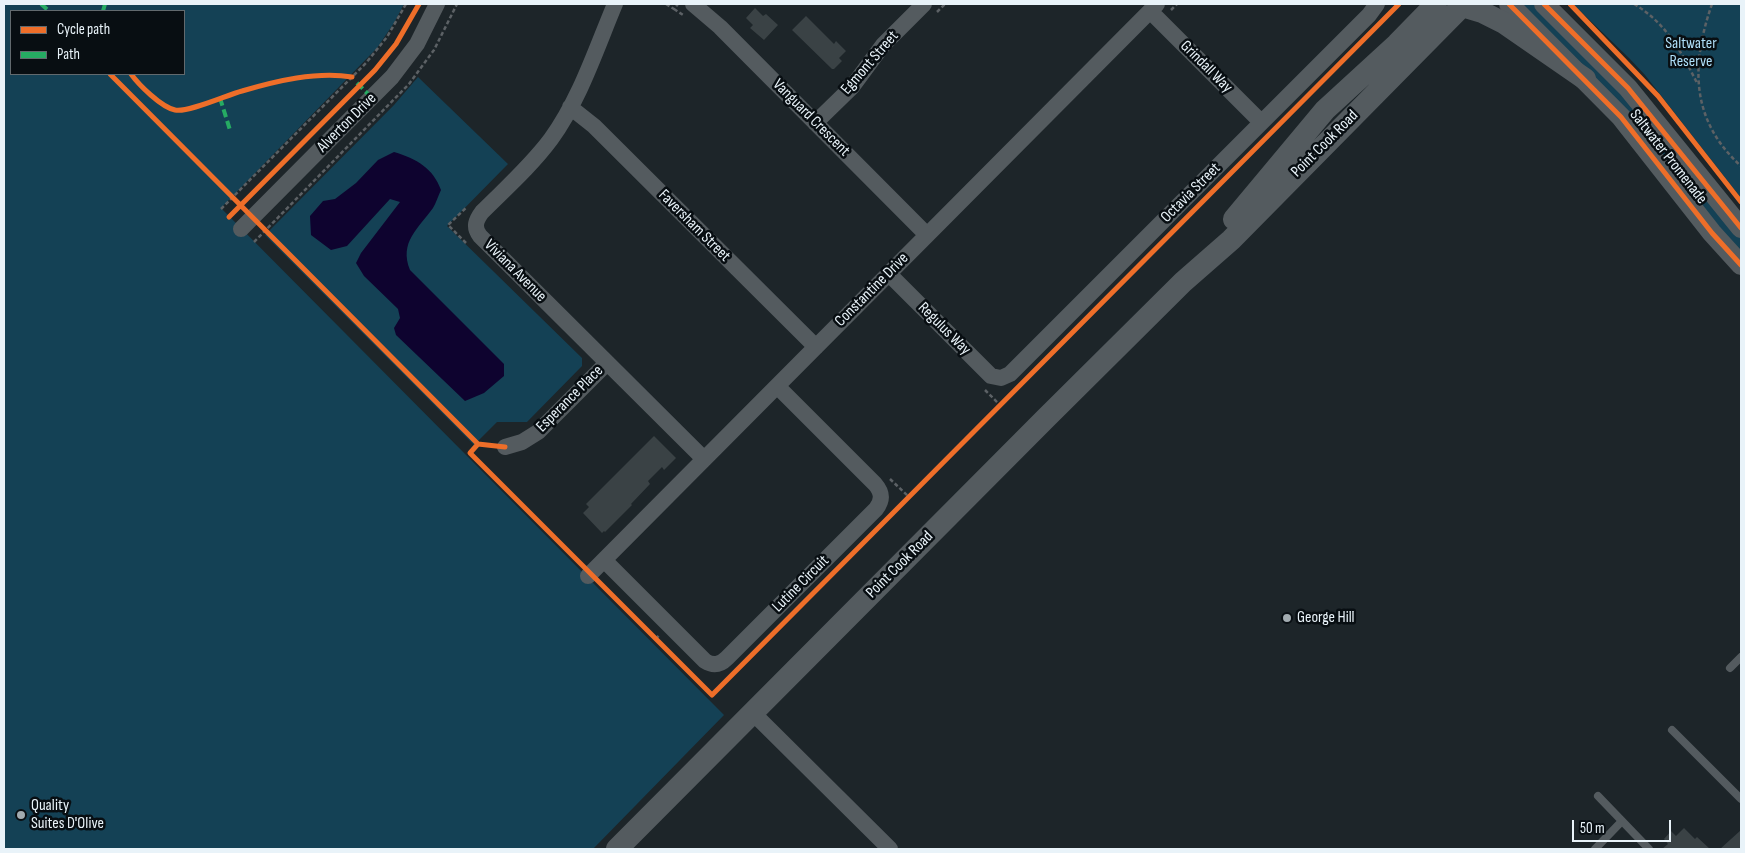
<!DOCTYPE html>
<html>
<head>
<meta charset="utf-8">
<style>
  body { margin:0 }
  #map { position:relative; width:1745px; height:853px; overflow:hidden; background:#1d2529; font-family:"Sofia Sans Condensed",sans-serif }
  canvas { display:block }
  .frame { position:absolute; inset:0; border:5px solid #e9f3f9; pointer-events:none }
  .legend { position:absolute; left:10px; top:10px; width:175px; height:65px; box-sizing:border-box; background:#080e12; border:1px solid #626a6e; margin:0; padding:6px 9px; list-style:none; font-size:15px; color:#e9f3f9 }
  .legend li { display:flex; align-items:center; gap:10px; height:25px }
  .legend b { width:25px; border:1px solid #626a6e }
  .scale { position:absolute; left:1572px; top:820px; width:99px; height:22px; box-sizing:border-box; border:2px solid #e9f3f9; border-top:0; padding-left:6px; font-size:15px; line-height:18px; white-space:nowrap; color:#e9f3f9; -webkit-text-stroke:4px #080e12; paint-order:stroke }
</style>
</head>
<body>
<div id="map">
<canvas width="1745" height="853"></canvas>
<div class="frame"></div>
<ul class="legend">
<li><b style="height:6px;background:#ee6e29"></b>Cycle path</li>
<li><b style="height:6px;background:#26ab63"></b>Path</li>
</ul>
<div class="scale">50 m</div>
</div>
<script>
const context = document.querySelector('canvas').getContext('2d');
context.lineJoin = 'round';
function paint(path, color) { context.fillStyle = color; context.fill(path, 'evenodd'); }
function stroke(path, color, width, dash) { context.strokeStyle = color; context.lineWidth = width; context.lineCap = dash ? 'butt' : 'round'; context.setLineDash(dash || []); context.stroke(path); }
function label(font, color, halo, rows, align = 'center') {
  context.font = font + ' "Sofia Sans Condensed",sans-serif'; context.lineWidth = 5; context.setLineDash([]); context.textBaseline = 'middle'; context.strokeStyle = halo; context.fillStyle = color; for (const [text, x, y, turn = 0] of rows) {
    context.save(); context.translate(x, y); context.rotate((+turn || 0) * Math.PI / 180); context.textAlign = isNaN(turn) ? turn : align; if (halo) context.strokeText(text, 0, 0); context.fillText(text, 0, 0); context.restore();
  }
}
paint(new Path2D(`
  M4 4H404L394 23 377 48 221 208 724 715 593 849H4ZM11 11H184V74H11Z
  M1518 4H1534L1602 71 1741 239V254Z
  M1573 4H1741V198L1645 75 1629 58Z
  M418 77 508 164 447 226 582 358V366L527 422H497L474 445 265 235 394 105Z`), '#144155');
paint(new Path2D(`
  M394 152C417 159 433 168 441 190 438 196 436 203 433 208 418 229 399 242 410 270L504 364V376L484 393 465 401 396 335 394 328 400 318 398 309 364 276 356 263 361 253 400 202 390 199 347 246 331 250 311 235 310 216 323 201 335 199 356 183 378 160Z`), '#0e032f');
paint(new Path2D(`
  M755 8 763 16 766 14 778 25 764 40 750 28 753 25 746 18Z
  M806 16 834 44 836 41 846 51 839 58 842 61 834 69H832L792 30Z
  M654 436 676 458 664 470 662 467 648 481 650 484 631 504 632 505 605 532 604 531 602 533 583 513 589 507 586 504Z
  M1684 828 1695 839 1697 837 1710 849H1662L1668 844 1664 839 1671 831 1676 836Z
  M1741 830V849H1720Z`), '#3a4245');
stroke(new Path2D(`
  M666 4 674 9 678 4
  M1634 4C1666 23 1681 51 1697 83
  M1712 4C1691 64 1690 120 1741 166
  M674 9 683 15
  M1171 10 1177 4
  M937 12 945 4
  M221 209 366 63 387 37 406 4
  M254 242 409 84 434 50 457 4
  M466 243 448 225 467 207
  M985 390 1000 405
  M890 479 909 497
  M656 639 660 634`), '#5c6165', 2.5, [4, 2.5]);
stroke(new Path2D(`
  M1730 668 1741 657
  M1672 730 1741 799
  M1598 796 1649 849
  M1595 849 1622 821`), '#545b5f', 8);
stroke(new Path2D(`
  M615 4C596 49 580 99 551 139 531 166 505 189 482 212 476 220 473 227 480 236L704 459
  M693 4 720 27 927 235
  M1150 11 1261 122
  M570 107 594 126 816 347
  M815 123 852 87 883 45 924 4
  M241 229 392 77 417 44 437 4
  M889 274 991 376 1001 378 1010 374 1369 15 1377 4
  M505 447 522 442 538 432 607 363
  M604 560 705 661C713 666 720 665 727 658L876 509C883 500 882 492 875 484L777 386
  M588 576 1157 4
  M753 713 890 849`), '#545b5f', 16);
stroke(new Path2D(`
  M1509 4 1621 117 1712 233 1741 265
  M1544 4 1628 88 1741 228`), '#545b5f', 20);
stroke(new Path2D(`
  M1462 6 1482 12 1504 23 1585 79
  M1234 219 1325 110 1397 44 1436 4
  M617 849 1046 418 1183 282 1231 240 1464 4`), '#545b5f', 22);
stroke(new Path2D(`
  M41 4 49 11
  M103 11 105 4
  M357 83 372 98
  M220 98 230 130`), '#26ab63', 4, [8, 4]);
stroke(new Path2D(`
  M1509 4 1621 117 1712 233 1741 265
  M1544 4 1628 88 1741 228
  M1570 4 1658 96 1741 202
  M110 74 478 444
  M131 74C139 85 161 107 175 110 188 113 227 95 242 91 276 81 317 71 352 77
  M229 217 375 70 396 44 419 4
  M505 447 478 444 470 453 712 695 1399 4`), '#ee6e29', 5);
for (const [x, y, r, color] of [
  [1287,618,5,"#a2abb0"],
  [21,815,5,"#a2abb0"]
]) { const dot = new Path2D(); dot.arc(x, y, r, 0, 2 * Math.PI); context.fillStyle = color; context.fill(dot); stroke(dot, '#080e12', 2); }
label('16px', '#afdff9', '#080e12', [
  ["Saltwater",1691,44],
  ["Reserve",1691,62]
]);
label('16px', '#e9f3f9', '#080e12', [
  ["Egmont Street",870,63,-49],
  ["Grindall Way",1206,67,45],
  ["Vanguard Crescent",811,118,45],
  ["Alverton Drive",347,123,-45],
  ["Point Cook Road",1325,144,-45],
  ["Saltwater Promenade",1668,157,52],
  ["Octavia Street",1191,193,-45],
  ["Faversham Street",694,226,45],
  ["Viviana Avenue",515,271,45],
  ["Constantine Drive",872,290,-45],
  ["Regulus Way",944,329,45],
  ["Esperance Place",570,399,-45],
  ["Point Cook Road",900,565,-45],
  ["Lutine Circuit",801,584,-45]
]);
label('16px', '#e9f3f9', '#080e12', [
  ["George Hill",1297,618],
  ["Quality",31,806],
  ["Suites D'Olive",31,824]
], 'left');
</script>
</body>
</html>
